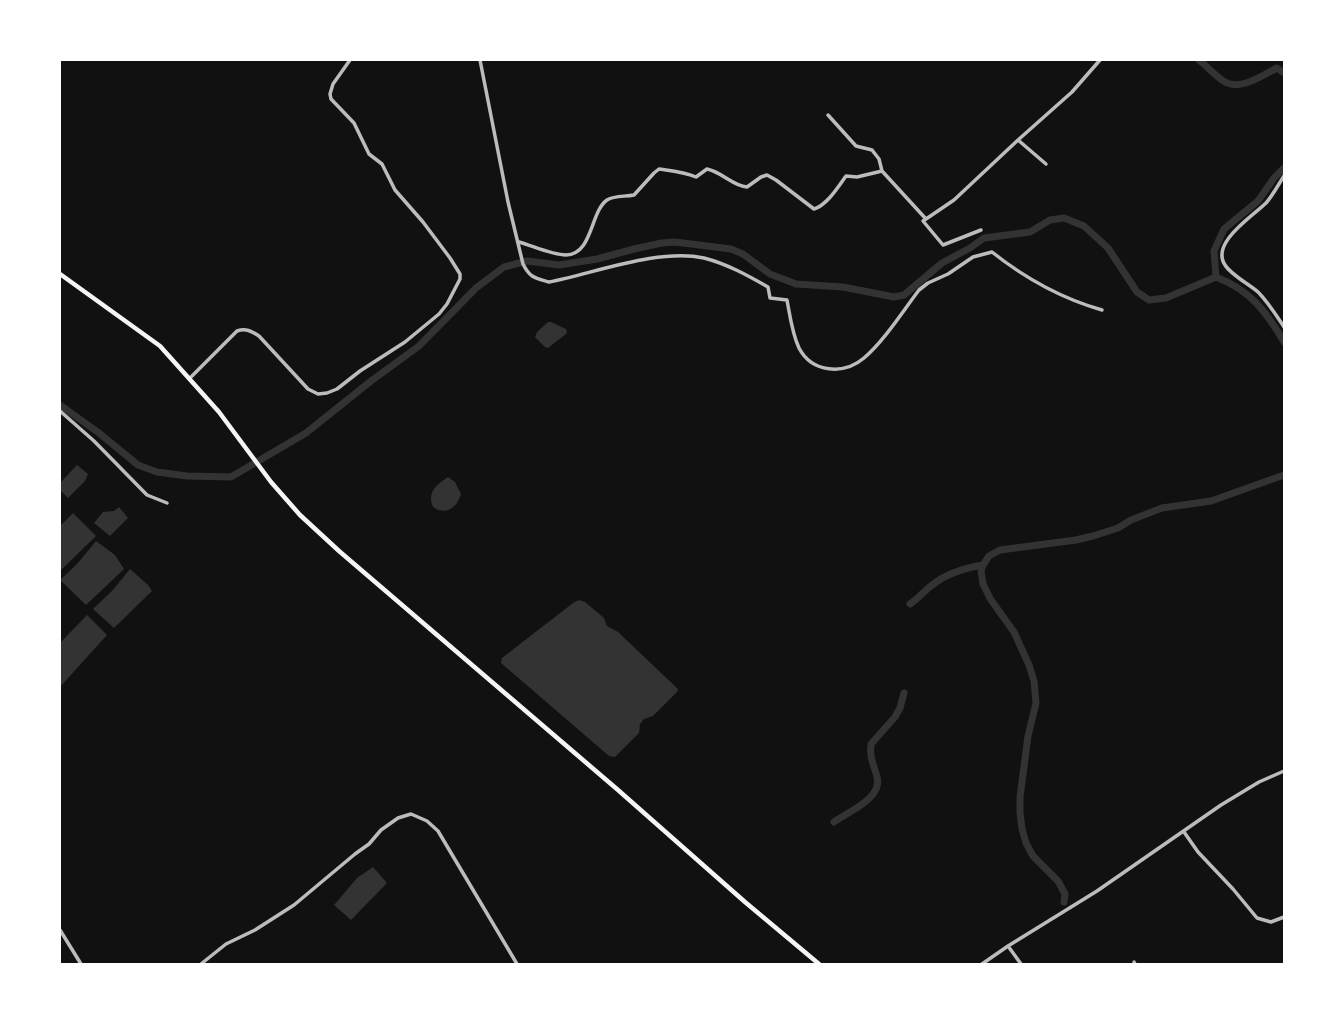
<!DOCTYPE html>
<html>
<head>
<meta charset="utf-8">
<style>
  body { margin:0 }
  #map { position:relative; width:1344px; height:1024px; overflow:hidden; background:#111; font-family:"Asap Condensed",sans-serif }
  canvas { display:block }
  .frame { position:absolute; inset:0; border:61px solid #fff; pointer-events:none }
</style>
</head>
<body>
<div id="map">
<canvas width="1344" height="1024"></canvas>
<div class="frame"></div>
</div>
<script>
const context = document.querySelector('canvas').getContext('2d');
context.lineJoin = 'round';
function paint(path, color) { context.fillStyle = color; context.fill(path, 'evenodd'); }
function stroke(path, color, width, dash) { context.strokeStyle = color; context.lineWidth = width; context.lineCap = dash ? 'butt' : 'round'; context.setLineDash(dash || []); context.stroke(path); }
paint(new Path2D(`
  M548 322H551L566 329 567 331 566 334 548 348 545 347 535 337 537 332Z
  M77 465 88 474 85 481 68 498 60 490V483Z
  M448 477 455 482 461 494C457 508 446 516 433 507 427 492 436 485 448 477Z
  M119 507 128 518 110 536 94 523 103 512 114 511Z
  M73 513 96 536 60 571V526Z
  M96 541 115 555 124 569 86 605 60 580 77 564Z
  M130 569 148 585 152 591 114 628 93 609 112 591Z
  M579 600 585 602 604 618 607 626 618 632 678 689 677 692 653 716 644 719 640 724 639 733 615 757 609 756 501 663 502 658 573 603Z
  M87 615 107 635 60 687V643Z
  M373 867 387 883 351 920 334 905 357 878Z`), '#333');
stroke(new Path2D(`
  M1199 60C1207 66 1216 77 1225 82 1241 91 1263 75 1277 68L1284 73
  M1216 277 1214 251 1224 229 1258 201 1274 178 1284 168
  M60 405 99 433 138 465 157 472 187 476 231 477 306 433 371 381 419 346 476 288 504 267 527 261 559 265 597 259 634 249 662 243 675 242 731 249 743 254 770 274 796 284 843 287 894 297 904 295 942 263 970 248 984 238 1030 232 1050 220 1064 218 1084 226 1108 248 1137 292 1149 300 1166 298 1216 277C1250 290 1266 311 1284 342
  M910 604C918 599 923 592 931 586 945 574 965 568 983 565
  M834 822C848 812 883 798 877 777 874 765 869 757 871 744L895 717 900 708 904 693
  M1064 902 1065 894 1058 881 1033 856 1026 843 1022 829 1020 813V797L1028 736 1036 703 1034 681 1029 665 1014 632 991 600 983 584 981 571 983 565 989 556 1000 550 1076 540 1093 536 1118 528 1131 520 1162 508 1211 501 1284 475`), '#333', 7);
stroke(new Path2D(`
  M480 60 508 202 523 264C530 278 535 278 549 282 595 273 659 248 704 258 727 264 747 275 768 287L770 298 787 300C790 316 792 333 799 348 812 373 844 375 864 358 884 341 903 311 919 290L928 283 948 274 973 257 992 252C1026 279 1060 298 1102 310
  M828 115 856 146 872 150 879 159 882 171 926 219 923 221 943 245 981 230
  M1018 140 1072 92 1100 60
  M1284 176C1278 185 1273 195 1266 203 1253 216 1210 243 1225 265 1231 275 1249 284 1258 292 1268 302 1276 315 1284 327
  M926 219 954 200 1018 140 1046 164
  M519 242C533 246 552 255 566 255 593 254 590 212 607 200 615 195 625 197 634 195L654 173 659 169C673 171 684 172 696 177L707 169C722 172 733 186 747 187L761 177 767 175 776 180 814 209C827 205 838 187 846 176L857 177 882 171
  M190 378 237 331C246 328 251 331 259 336L308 389 318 394 327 393 337 389 360 371 405 342 439 314 447 304 460 279V274L450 258 423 222 395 190 382 164 369 154 354 123 331 99 330 94 333 84 350 60
  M60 411 94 441 147 495 167 503
  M1184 832 1198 852 1233 889 1257 918 1271 922 1284 917
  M60 930 81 964
  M1008 946 1021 964
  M1134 962 1135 964
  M201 964 226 944 255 930 294 905 355 854 369 844 381 830 398 818 411 814 427 821 438 831 517 964
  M982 964 1008 946 1097 891 1221 805 1259 782 1284 771`), '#bcbcbc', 3.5);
stroke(new Path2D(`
  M60 274 160 346 219 412 271 482 300 515 339 551 618 790 745 902 819 964`), '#f5f5f5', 4.5);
</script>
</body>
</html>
